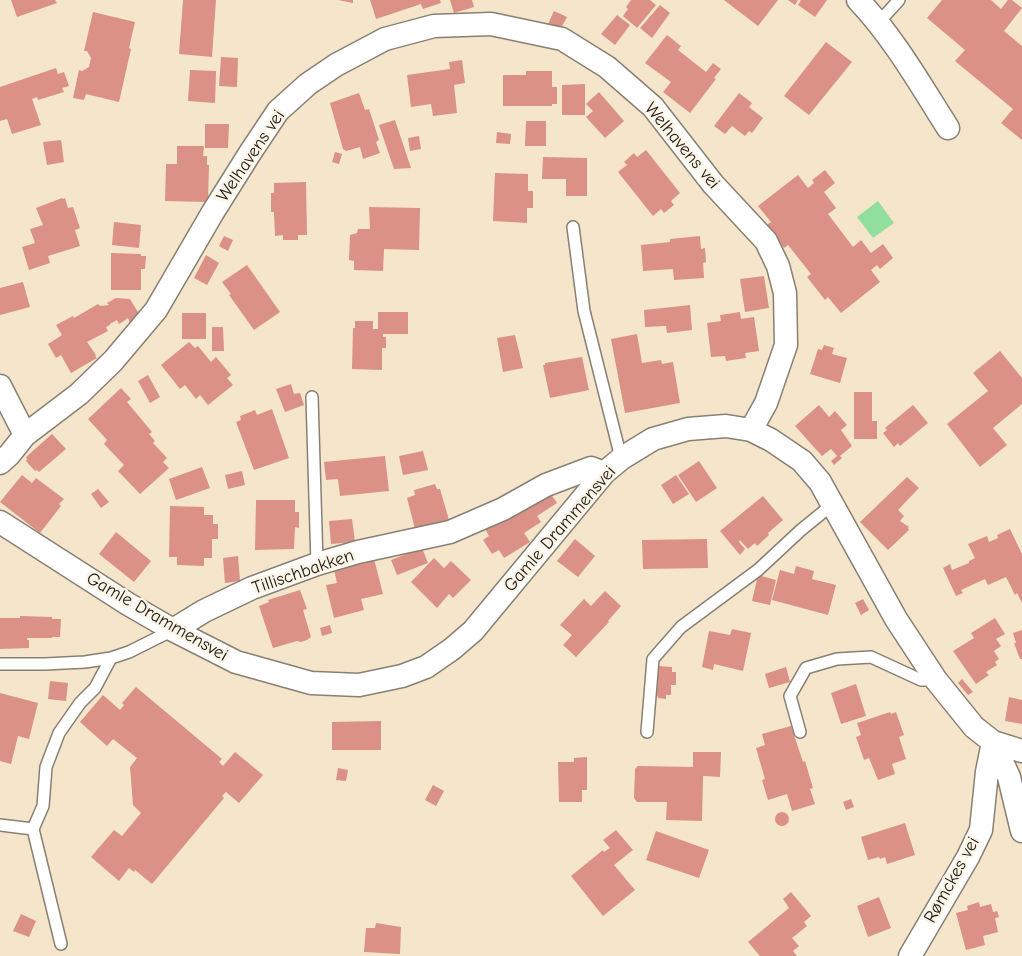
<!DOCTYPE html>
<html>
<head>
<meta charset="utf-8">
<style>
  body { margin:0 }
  canvas { display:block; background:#f5e5cb }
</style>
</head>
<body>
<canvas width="1022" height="956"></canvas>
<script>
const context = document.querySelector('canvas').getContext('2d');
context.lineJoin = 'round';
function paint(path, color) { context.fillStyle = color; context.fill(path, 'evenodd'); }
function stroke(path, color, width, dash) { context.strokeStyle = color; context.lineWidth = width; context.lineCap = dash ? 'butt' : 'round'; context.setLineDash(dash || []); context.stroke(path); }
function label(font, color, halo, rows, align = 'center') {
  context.font = font + ' "Comic Neue",sans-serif'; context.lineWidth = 5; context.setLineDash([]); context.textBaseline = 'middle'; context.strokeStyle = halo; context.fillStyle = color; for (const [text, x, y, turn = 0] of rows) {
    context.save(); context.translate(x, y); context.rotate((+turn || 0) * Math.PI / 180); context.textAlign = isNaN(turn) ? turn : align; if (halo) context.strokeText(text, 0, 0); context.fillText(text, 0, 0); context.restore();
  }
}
paint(new Path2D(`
  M878 201 894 223 873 238 857 217Z`), '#92de9c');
paint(new Path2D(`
  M11 0H55L57 3 17 17Z
  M183 0H216L212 57 179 54Z
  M338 0H353V3Z
  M370 0H440L441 3 423 9 421 4 376 19Z
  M450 0H472L474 7 454 13Z
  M631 0H650L656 5 637 28 623 16 628 9 626 7Z
  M724 0H778L758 26Z
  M788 0H798L795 5Z
  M801 0H827L815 17 798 5Z
  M942 0H991L1001 9 1008 0H1012L1022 8 1004 31 1022 46V140L1001 123 1013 109 955 61 965 50 927 18Z
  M660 5 670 13 652 38 640 28Z
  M554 11 567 17 560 30 548 24Z
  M93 12 135 22 129 48 131 49 119 102 86 94 84 100 73 98 79 70 82 71 89 67 91 58 87 51H84Z
  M617 15 630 25 615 45 601 34Z
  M667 35 681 46 678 50 706 72 713 63 721 69 714 78 716 79 690 113 663 92 671 82 645 63Z
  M826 42 852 62 809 115 784 96Z
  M221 57 238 58 237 87 219 86Z
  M462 60 465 83 454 85 457 113 433 116 431 104 411 107 407 75 450 69 449 62Z
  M56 68 58 74 64 72 69 86 62 88 64 92 38 100 37 97 32 99 41 125 12 134 7 119 0 121V87Z
  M190 70 216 71 215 103 188 101Z
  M526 71H552V87H557V104H552V106H503V75H526Z
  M585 84V115H562V85Z
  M599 92 624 121 605 138 586 117 593 111 586 104Z
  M359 93 365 110 369 109 379 140 376 142 380 153 363 159 360 147 346 151 343 149 330 103Z
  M739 93 752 103 749 107 763 118 752 133 749 131 745 136 732 126 725 134 714 126Z
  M395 120 411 168 394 169 379 125Z
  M526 121H546V146H525Z
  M205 124H229L228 148H205Z
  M497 132 511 134 510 144 496 143Z
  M419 136 421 149 410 151 408 138Z
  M61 140 64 162 47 165 43 142Z
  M177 146H204L203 156H207V165H209L208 202 165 201 166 164H177Z
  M646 150 680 193 671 201 674 205 664 213 661 209 653 216 618 172 627 165 624 162 634 153 637 157Z
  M335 152 342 154 339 164 332 162Z
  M543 157 587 158V196H566V179H542Z
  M825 170 835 183 824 192 836 208 828 214 853 247 861 240 871 253 883 244 893 258 880 269 877 265 871 270 880 282 841 313 828 297 825 300 807 277 811 274 788 245 784 248 767 225 771 222 758 206 798 175 808 188 814 183 812 180Z
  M495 173 528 174V191H533V208H527V223L493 221Z
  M306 182 307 235H298V240H283V235L275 236 274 212H271V193H274V183Z
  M62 198 63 199 65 198 68 208 73 207 80 228 75 230 80 246 48 256 50 263 29 270 22 247 35 243 30 229 43 225 36 208Z
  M369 207 420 208 419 250 384 249 383 271 354 270V261L349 260 350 235 357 233 358 229H370Z
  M114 222 141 225 139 248 112 245Z
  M224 236 233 240 228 251 219 246Z
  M700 236 701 249 705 248 706 262 703 263 704 278 674 280 673 269 643 271 641 245 670 242V239Z
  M111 253 141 254V256H146L145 269H141V290H111Z
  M206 255 219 263 207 285 194 278Z
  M247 265 280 312 254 330 229 295 231 294 222 282Z
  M764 276 769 308 745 312 740 279Z
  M23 282 30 307 0 315V288Z
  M116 298 130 299 141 317 130 323 128 318 119 324 117 320 110 324V325L106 327 108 331 87 342 96 355 95 356 97 358 71 373 61 355 56 358 48 344 62 335 56 325 73 316 74 318 98 304 100 306 109 305 107 303Z
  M690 305 692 330 667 333 666 326 645 327 644 310Z
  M378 312H408V334H383V337H386V348H382V370L352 369 353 328H355V321H373V329H378Z
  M740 312 741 319 754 317 759 351 745 353 746 358 726 361 725 356 711 357 707 323 721 321 720 315Z
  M182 313H206V339H182Z
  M212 327H223L224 351H212Z
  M637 334 642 363 661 360 662 364 673 362 680 403 625 413 611 339Z
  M515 335 523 368 503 372 497 338Z
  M189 342 195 348 198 346 211 362 216 357 231 375 227 378 233 385 208 405 200 395 196 399 185 385 180 389 161 365Z
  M824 345 834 348 832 354 847 358 840 383 810 374 818 349 822 350Z
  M1000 351 1022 378V404L993 428 1007 445 980 467 947 424 988 391 973 373Z
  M582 357 589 390 550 398 543 365H545V363Z
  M148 375 160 397 150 403 138 381Z
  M291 384 294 394 300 393 304 405 285 412 276 389Z
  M121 388 131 399 127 402 152 432 149 434 155 441 153 443 167 458 163 462 169 468 140 494 118 471 124 465 104 444 107 440 88 419Z
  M854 392H872V421H877V439H854Z
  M819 405 829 417 835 411 847 425 841 430 852 446 840 456 842 458 834 465 831 461 837 456 831 449 822 456 795 426Z
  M913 405 928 423 900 446 898 443 894 447 883 433 887 430 885 428Z
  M272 409 289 458 254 470 236 422 241 420 240 416 255 410 257 415Z
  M52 434 66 449 39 472 37 470 35 471 26 461 27 459 26 457Z
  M423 451 428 470 403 475 399 456Z
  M385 456 389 491 340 496 338 479 326 480 324 462Z
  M699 461 717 488 696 502 678 475Z
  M202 467 210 488 176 500 169 479Z
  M242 471 245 485 228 489 225 475Z
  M22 475 32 483 36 478 64 499 59 504 61 506 40 533 0 502Z
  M676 475 689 494 673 504 661 485Z
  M907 477 919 488 898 510 904 516 900 521 909 527 908 528 909 530 888 550 860 522Z
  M435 484 437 489H440L449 520 415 529 407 498 415 495 414 490Z
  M547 488 557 503 537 516 541 522 524 533 530 542 504 558 499 550 492 554 483 540 489 536 484 527Z
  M98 489 109 502 101 508 91 494Z
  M763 496 783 520 768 533 769 535 757 546 755 543 748 549 740 540 739 542 745 549 740 555 720 531Z
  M256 500H295V512H299V528L295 527 294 549 255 550Z
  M170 506 204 507V515H213V524H218V539H212V558H204V566L177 565V557H169Z
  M352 519 355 542 331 544 329 521Z
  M1010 529 1022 554V603L1017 593 1015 595 1006 577 988 585 985 579 961 590 963 593 956 596 943 568 950 564 952 570 969 563V561L975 558 968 544 987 536 989 542 998 538 997 535Z
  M116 532 151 561 134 582 99 554Z
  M575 539 595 556 578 577 557 561Z
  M707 539 708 568 643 569 642 540Z
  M422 548 428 563 397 575 391 560Z
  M373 555 383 594 361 599 364 610 334 618 326 585 337 583 333 565Z
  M238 556 240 581 225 583 223 558Z
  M434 558 444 568 451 561 471 580 453 598 449 594 437 608 411 582Z
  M796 566 814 571 812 579 836 585 828 615 772 600 780 570 794 574Z
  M758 575 776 580 770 605 752 601Z
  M300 590 307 609 303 610 311 637 307 640 301 642 297 641 273 648 259 606 269 602 268 600Z
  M605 591 621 606 608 621 609 622 576 657 563 645 572 635 560 625 584 599 591 606Z
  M863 599 869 610 861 615 855 603Z
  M20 616 52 617V619H61L60 637H52V638H27V640H29V648L0 649V618H20Z
  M995 618 1005 634 996 639 1001 646 994 651 999 659 995 662 997 665 986 672 989 675 976 684 953 651 974 638 971 633Z
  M330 625 332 633 322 636 320 628Z
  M732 629 751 633 743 671 714 664 713 670 702 667 709 631 730 635Z
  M1022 630V659H1020L1014 643H1016L1013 633Z
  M658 666 672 667V672H676V685H671V695H666V699L658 698 657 695Z
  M786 667 790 682 769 688 765 674Z
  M962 679 973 692 968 695 958 683Z
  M50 681 68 683 66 701 48 699Z
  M856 684 866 716 841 724 831 693Z
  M136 687 222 759 219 762 223 766 235 752 263 775 239 803 226 792 222 796 224 798 152 884 135 870 134 872 129 868 119 881 91 857 114 830 122 836 141 813 133 805 130 767 137 758 113 739 107 746 80 722 103 695 120 710 124 705 122 703Z
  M0 693 38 703 29 739 18 736 11 764 0 761Z
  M1009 697 1022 700V724L1005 721Z
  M890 712 891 714 896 712 904 735 899 737 906 759 892 764 895 774 878 780 869 758 864 760 856 737 861 735 857 723Z
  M381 721V750H332V722Z
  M791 726 803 762 805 761 813 788 810 789 815 804 792 811 787 794 768 800 762 780 765 779 756 748 765 745 762 734Z
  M693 752H721L720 777 703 776 702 821 666 820 667 802H637L634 798 635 769 638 766 693 767Z
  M587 757V790H582V802H559L558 762H574V758Z
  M338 768 348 770 346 781 336 780Z
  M433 785 444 791 436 806 425 800Z
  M851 799 854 807 846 810 843 802Z
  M775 819a7 7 0 1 1 14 0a7 7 0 1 1-14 0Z
  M905 823 915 855 887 864 885 857 880 859 879 857 868 860 861 837Z
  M616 830 633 850 614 865 635 890 603 916 571 876 603 850 604 852 610 848 603 840Z
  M656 831 709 850 699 878 646 860Z
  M791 892 811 916 804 922 807 926 792 938 799 946 793 951 797 956H760L748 942 789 908 783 899Z
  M879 897 891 928 868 937 857 906Z
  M979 902 980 907 991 904 993 912 997 911 999 917 995 918 998 932 983 936 985 945 966 950 956 913 968 910 967 906Z
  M21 914 36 921 29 937 13 931Z
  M376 923 401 927 400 954 364 952 366 928H375Z`), '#db9186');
const service = new Path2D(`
  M879 22 899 0
  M573 227 584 311 619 450 622 458
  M312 397 317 564
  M0 664H45L85 662 111 658 129 652 173 630
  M647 732 653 659 681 627 758 570 801 530 833 504
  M800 732 790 696 806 668 837 659 871 657 921 680H936
  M0 825 33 829 61 944
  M33 829 43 806 46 767 59 733 80 703 95 688 111 658`);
const minor = new Path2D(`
  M858 0C894 38 920 84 948 128
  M0 386 25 435
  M0 463 9 455 25 435 79 394 113 361 156 310 213 212 250 153 278 111 308 84 336 65 385 39 434 26 491 24 562 39 607 67 653 107 713 184 766 241 778 266 785 293 786 345 766 403 751 430
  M0 522 128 604 173 630 236 662 311 683 359 685 402 676 426 667 452 649 473 631 604 473 622 458 653 439 688 429 726 426 751 430 771 440 802 461 820 482 896 619 936 680 974 727 993 742 1022 751
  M173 630 204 611 252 588 317 564 358 552 450 532 503 509 546 485 591 468 604 473
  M993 742 1009 777 1022 831
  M910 956 968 857 981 830 987 772 993 742`);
stroke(service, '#888074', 14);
stroke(minor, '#888074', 25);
stroke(service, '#fff', 11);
stroke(minor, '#fff', 22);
label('18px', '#1c1c1c', '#fcf5e5', [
  ["Welhavens vei",682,146,50],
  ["Welhavens vei",251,156,-56],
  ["Gamle Drammensvei",560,529,-49],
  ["Tillischbakken",303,572,-19],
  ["Gamle Drammensvei",157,617,30],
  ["Rømckes vei",952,880,-61]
]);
</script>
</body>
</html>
